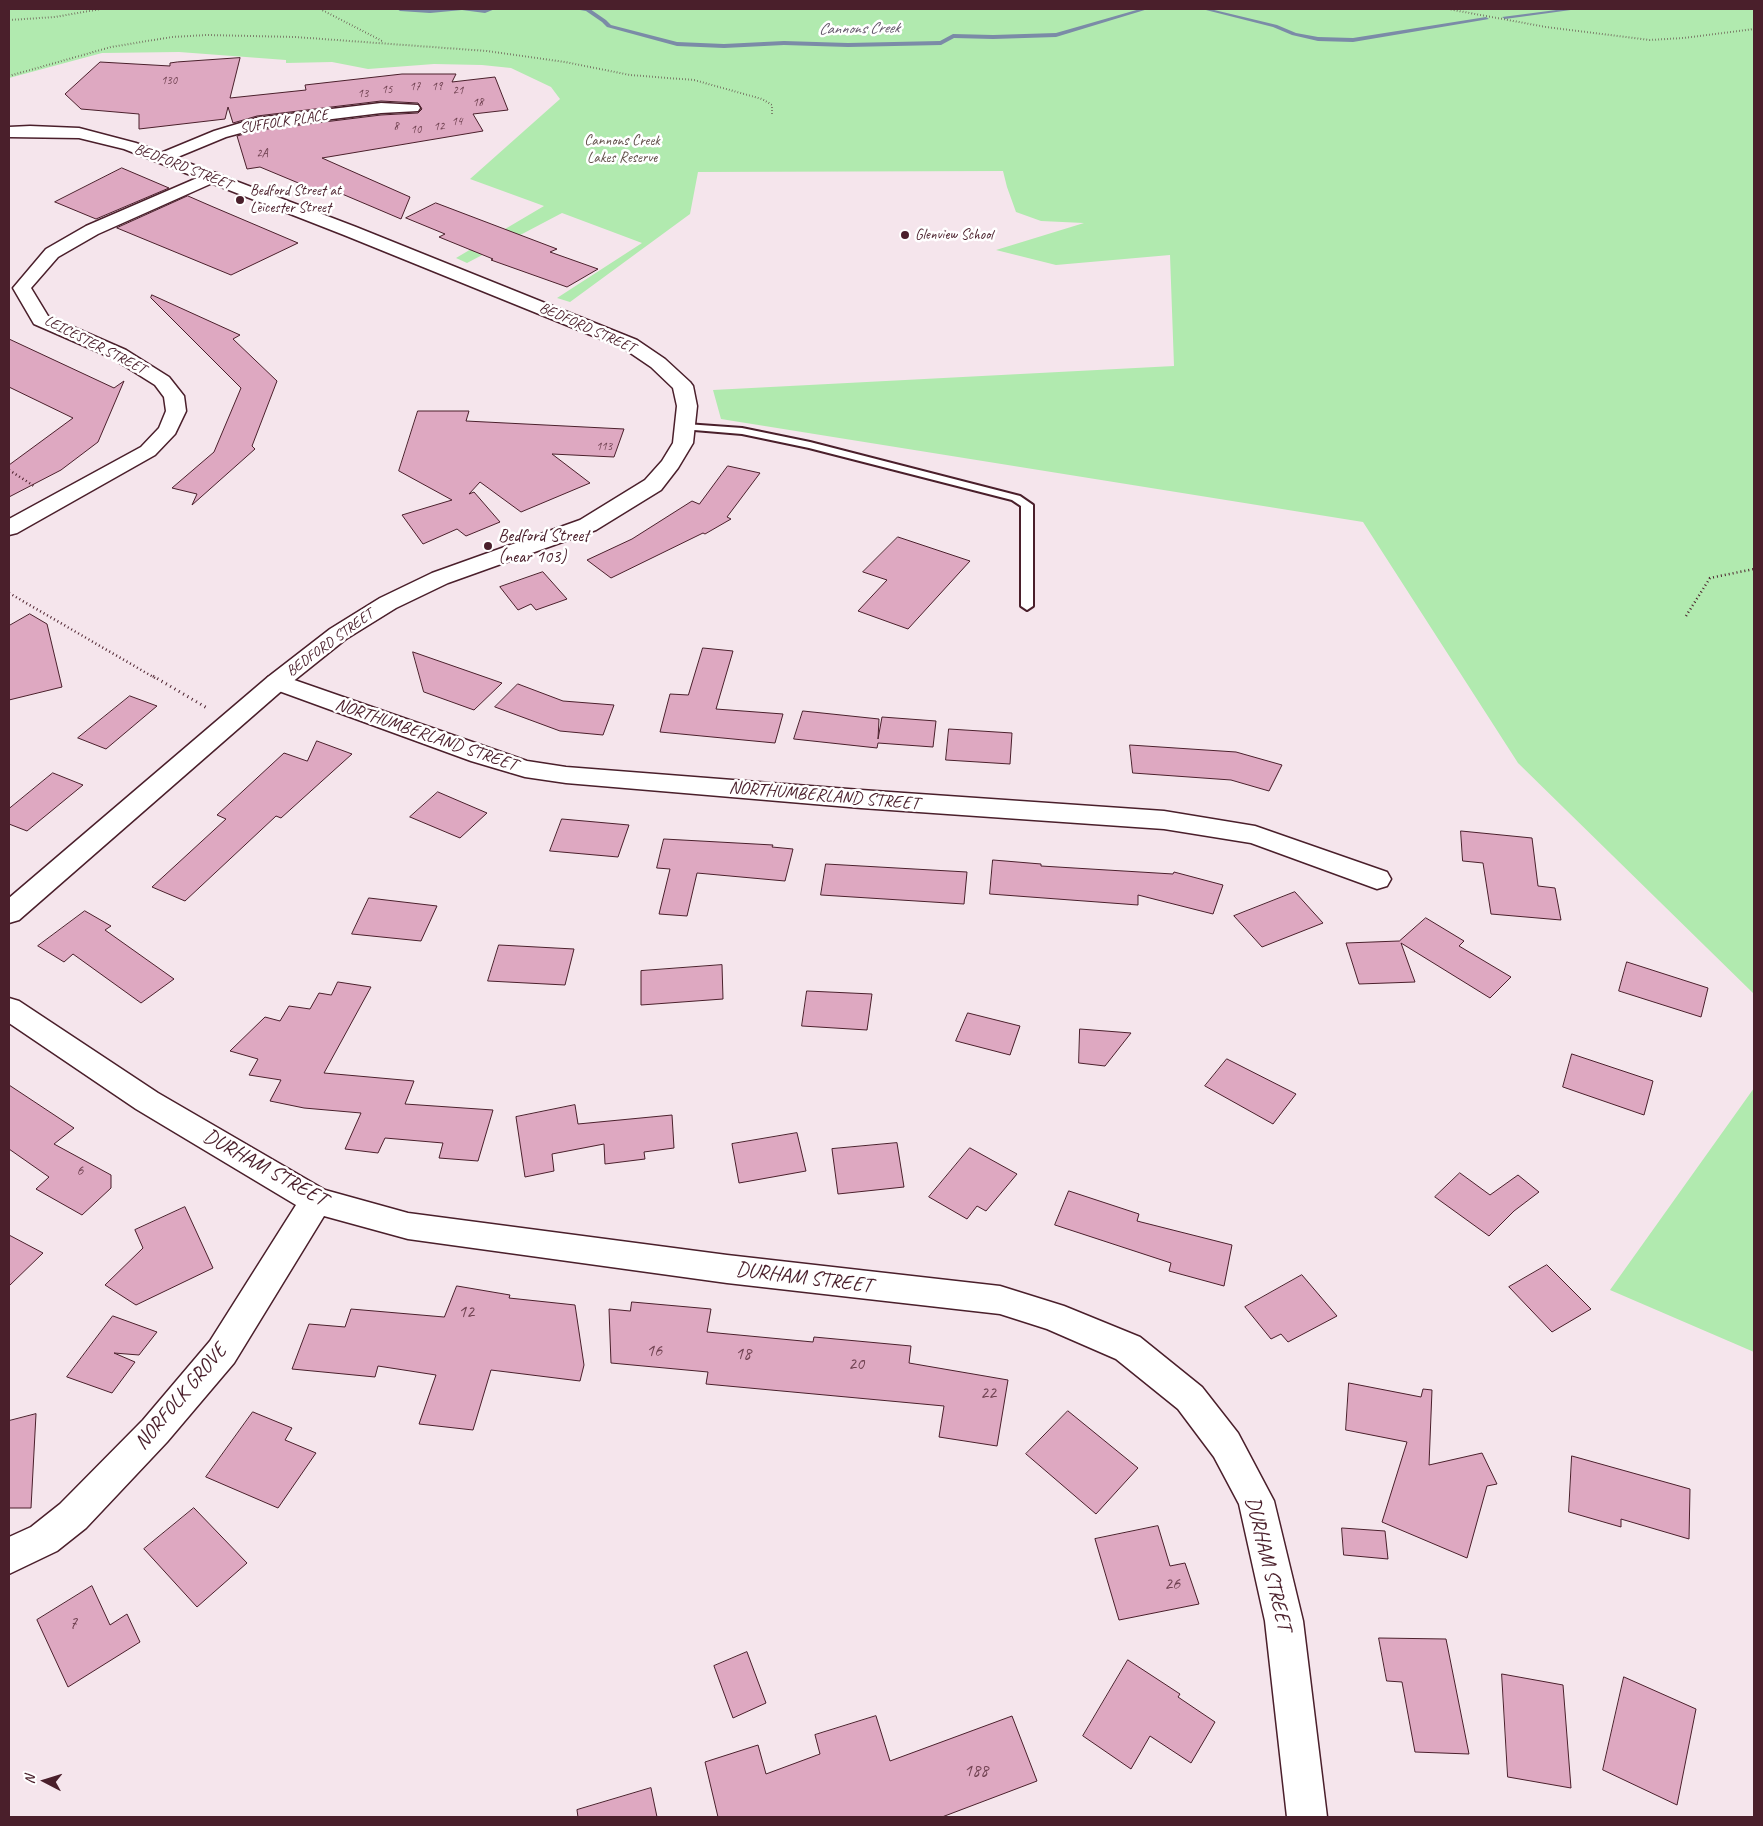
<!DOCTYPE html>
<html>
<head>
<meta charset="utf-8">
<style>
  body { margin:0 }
  #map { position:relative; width:1763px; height:1826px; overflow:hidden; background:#f5e5ec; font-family:Caveat,sans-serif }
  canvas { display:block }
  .frame { position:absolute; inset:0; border:10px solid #4a1f2b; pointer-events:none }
  .north { position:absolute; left:20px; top:1756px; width:50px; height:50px; -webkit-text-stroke:4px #fff; paint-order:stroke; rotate:275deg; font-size:14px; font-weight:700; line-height:20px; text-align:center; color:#4a1f2b }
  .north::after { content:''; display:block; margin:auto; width:18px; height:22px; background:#4a1f2b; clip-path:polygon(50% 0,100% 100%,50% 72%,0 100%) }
</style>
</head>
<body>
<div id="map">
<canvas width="1763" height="1826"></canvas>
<div class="frame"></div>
<div class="north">N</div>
</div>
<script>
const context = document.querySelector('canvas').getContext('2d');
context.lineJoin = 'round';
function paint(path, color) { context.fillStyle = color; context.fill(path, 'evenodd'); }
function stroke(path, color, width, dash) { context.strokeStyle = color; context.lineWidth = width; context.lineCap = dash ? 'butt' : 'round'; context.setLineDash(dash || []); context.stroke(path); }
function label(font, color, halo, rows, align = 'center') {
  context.font = font + ' Caveat,sans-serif'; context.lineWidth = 5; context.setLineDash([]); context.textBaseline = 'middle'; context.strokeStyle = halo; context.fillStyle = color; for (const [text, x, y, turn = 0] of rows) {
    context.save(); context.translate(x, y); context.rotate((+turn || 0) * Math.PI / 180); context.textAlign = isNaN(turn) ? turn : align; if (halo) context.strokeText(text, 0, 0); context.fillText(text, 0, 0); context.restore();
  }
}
paint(new Path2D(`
  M9 9H1754V994L1518 763 1363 522 721 419 713 390 1174 366 1170 255 1056 265 996 250 1084 223 1041 221 1016 212 1007 187 1003 171 698 172 690 214 570 302 557 298 642 243 562 213 467 263 456 258 544 206 470 179 560 99 551 87 511 68 482 65 434 64 368 69 332 62 286 63V60L179 52 102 53 9 78Z
  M1754 1088V1352L1610 1290Z`), '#b1eaaf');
paint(new Path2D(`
  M397 9H495L485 13 462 10 430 13 400 11Z
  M574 9H590L606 20 611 25 677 42 724 44 784 41 848 43 940 41 953 34 993 35 1056 33 1140 9H1148L1056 37 993 39 954 38 941 45 848 47 784 45 724 48 677 46 607 27 602 22 586 11Z
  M1202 9H1210L1277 25 1296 33 1318 37 1353 38 1486 17 1489 19 1353 42 1318 41 1292 35 1273 27Z
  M1564 9H1578L1505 19 1502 17Z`), '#7b8ba7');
const building = new Path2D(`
  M240 58 230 98 306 90 305 85 402 74H456L452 82 495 77 508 110 473 114 483 131 322 158 410 197 401 219 328 188 320 192 260 167 247 169 237 136 259 130 381 115 418 113 422 109 418 103 381 101 257 116 233 123 228 107 225 119 139 129V114L81 109 65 94 100 62 170 66V63L177 62Z
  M122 168 169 188 96 219 55 202Z
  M188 196 211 206 298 243 231 275 117 228Z
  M436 203 557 249 550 252 598 269 567 287 491 260 493 259 439 237 445 234 406 218Z
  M152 295 240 335 233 339 277 381 252 446 255 449 192 505 197 494 172 488 214 452 241 388 151 298Z
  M9 339 114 388 124 381 98 442 61 470 9 497V465L73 418 9 387Z
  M418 411H469L466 421 624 429 614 457 552 454 590 483 521 512 480 482 469 494 474 492 500 522 466 536 457 529 423 544 402 515 452 500 399 471Z
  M728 466 760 473 727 517 731 519 705 534 703 533 611 578 587 560 632 539 692 501 699 504Z
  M898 537 970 561 908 629 858 611 887 580 863 572Z
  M543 572 567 599 536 610 531 604 518 610 500 587Z
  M30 614 47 624 62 687 9 700V626Z
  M703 648 733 651 716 709 783 714 775 743 660 732 670 694 688 695Z
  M413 652 502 683 474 710 424 692Z
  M518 684 563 701 614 705 603 735 560 731 495 707Z
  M130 696 157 706 106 749 78 738Z
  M803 711 879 719 878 739 882 717 936 721 933 747 878 743 877 748 794 739Z
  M949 729 1012 733 1010 764 946 760Z
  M317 741 352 754 281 818 276 816 185 901 152 887 226 819 217 815 284 753 307 761Z
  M1130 745 1236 752 1282 765 1269 791 1231 780 1133 773Z
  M53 773 83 785 27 831 9 824V809Z
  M438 792 487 813 460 838 410 817Z
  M562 819 629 825 618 857 550 851Z
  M1461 831 1532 838 1538 886 1555 888 1561 920 1491 914 1483 863 1463 861Z
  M664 839 773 845 772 847 793 849 785 881 697 873 687 916 659 914 670 869 657 868Z
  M993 860 1041 864V866L1173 874 1174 872 1223 885 1213 914 1138 895V905L990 894Z
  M826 864 967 872 964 904 821 895Z
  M1295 892 1323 923 1262 947 1234 916Z
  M369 898 437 906 421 941 352 934Z
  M85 911 111 926 105 930 174 979 141 1003 73 954 64 962 38 946Z
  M1426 918 1464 941 1459 946 1511 977 1490 998 1401 943 1415 982 1359 984 1346 943 1399 941Z
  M499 945 574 949 565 985 488 981Z
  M1627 962 1708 988 1701 1017 1619 991Z
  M722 965 723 999 641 1005V971Z
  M338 982 371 987 324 1073 414 1081 405 1104 493 1110 478 1161 439 1158 443 1143 385 1138 378 1153 345 1149 361 1113 304 1108 270 1101 281 1080 249 1075 258 1059 230 1051 265 1017 280 1021 289 1006 310 1009 319 993 331 995Z
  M807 991 872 994 867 1030 802 1026Z
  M968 1013 1020 1026 1010 1055 956 1041Z
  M1080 1029 1131 1033 1105 1066 1079 1063Z
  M1572 1054 1653 1081 1644 1115 1563 1087Z
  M1227 1059 1296 1094 1273 1124 1205 1086Z
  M9 1085 74 1128 54 1144 111 1175V1188L82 1215 36 1189 49 1177 9 1149Z
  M575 1105 578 1124 672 1115 674 1148 644 1152 645 1159 605 1164 604 1144 552 1154 554 1171 525 1177 516 1117Z
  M797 1133 806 1171 739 1183 732 1144Z
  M897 1143 904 1187 838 1194 832 1149Z
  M970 1148 1017 1174 986 1211 977 1206 967 1219 929 1197Z
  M1460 1173 1490 1195 1518 1175 1539 1192 1514 1211 1489 1236 1435 1197Z
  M1069 1191 1139 1214 1137 1221 1232 1245 1224 1286 1169 1271 1171 1263 1055 1225Z
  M185 1207 213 1268 136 1305 105 1285 143 1248 135 1230Z
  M9 1235 43 1253 9 1286Z
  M1547 1265 1591 1309 1552 1332 1509 1287Z
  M1302 1275 1337 1316 1288 1342 1281 1334 1271 1339 1245 1307Z
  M457 1286 510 1295 509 1298 575 1305 584 1365 580 1381 491 1370 473 1430 419 1424 436 1375 378 1366 375 1377 292 1369 309 1324 345 1327 351 1309 444 1317Z
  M632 1302 711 1309 707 1332 813 1342 814 1337 911 1346 909 1363 1008 1380 997 1446 939 1437 944 1406 706 1384 708 1372 611 1363 609 1309 630 1311Z
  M113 1316 157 1332 139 1355 114 1353 135 1362 112 1393 67 1377Z
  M1349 1383 1421 1397 1423 1389 1432 1390 1429 1465 1482 1453 1497 1484 1487 1486 1467 1558 1382 1522 1407 1442 1346 1430Z
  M1068 1411 1138 1468 1096 1514 1026 1454Z
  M253 1412 292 1428 285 1440 316 1453 278 1508 206 1477Z
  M36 1414 31 1508H9V1421Z
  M1572 1456 1690 1489 1689 1539 1621 1519V1527L1569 1512Z
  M194 1508 247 1563 197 1607 144 1549Z
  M1158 1526 1170 1566 1185 1563 1199 1604 1119 1620 1095 1539Z
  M1342 1528 1385 1531 1388 1559 1344 1555Z
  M92 1586 110 1625 127 1614 140 1642 68 1687 37 1620Z
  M1379 1638 1446 1639 1469 1754 1415 1752 1402 1682 1387 1681Z
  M747 1652 766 1703 733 1718 714 1666Z
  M1128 1660 1180 1694 1178 1697 1215 1722 1191 1763 1150 1736 1131 1769 1083 1736Z
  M1502 1674 1563 1685 1571 1788 1508 1777Z
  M1624 1677 1696 1709 1677 1805 1603 1770Z
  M876 1716 890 1761 1012 1716 1037 1781 942 1817H718L705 1762 758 1745 766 1774 820 1754 815 1735Z
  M651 1788 657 1817H578L577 1810Z`);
paint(building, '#dea8c1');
stroke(building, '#4a1f2b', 1);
const service = new Path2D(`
  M686 424 742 428 810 442 1020 496 1033 505V606L1027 610 1021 606V506L1012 500 809 448 742 434 682 429 680 427Z`);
const minor = new Path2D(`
  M381 103 418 105 420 108 418 111 381 113 259 128 226 137 168 161H156L154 158 156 155 214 131 257 118Z
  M211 172 217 173 219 177 217 181 98 234 58 257 31 288 48 316 126 350 169 377 184 396 186 411 175 434 155 455 17 533 9 535V519L141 447 159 428 166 411 164 397 155 385 112 358 34 324 13 288 46 249 86 226Z
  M277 674 527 761 566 767 861 790 1164 811 1255 826 1387 872 1391 879 1387 886 1377 889 1251 843 1164 829 861 808 566 783 525 777 471 761 268 687 265 682 268 677Z
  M9 998 19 1001 158 1093 325 1190 408 1213 727 1255 1000 1286 1064 1306 1140 1337 1202 1387 1238 1433 1274 1501 1303 1621 1327 1817H1287L1265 1621 1239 1504 1214 1457 1178 1409 1116 1359 1047 1329 1000 1314 727 1283 408 1239 324 1216 234 1363 167 1442 86 1528 57 1551 9 1574V1537L31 1527 60 1504 143 1420 210 1341 296 1205 136 1109 9 1023Z`);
const tertiary = new Path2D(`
  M30 126 79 128 136 143 356 227 637 340 665 359 690 382 693 386 697 406 693 443 678 468 661 490 596 530 448 583 396 608 346 639 286 687 19 920 9 923V898L268 677 330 629 380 598 432 573 580 520 645 480 662 461 673 443 677 406 673 388 651 367 623 348 344 235 124 149 79 138 9 137V127Z`);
stroke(service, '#4a1f2b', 4);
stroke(minor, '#4a1f2b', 3);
stroke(tertiary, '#4a1f2b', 3);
stroke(new Path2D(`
  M320 9 384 42
  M1448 9 1546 27 1650 40 1684 38 1754 29
  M9 20 55 17 101 9
  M9 76 111 47 172 37 207 35 295 37 487 51 565 62 630 75 694 80 762 99 772 105V114`), '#4a1f2b', 2, [0.5, 2.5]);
stroke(new Path2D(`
  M9 470 34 486
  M9 593 155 678
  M1686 616 1710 578 1754 569`), '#4a1f2b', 2.5, [1, 3]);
stroke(new Path2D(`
  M153 676 207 708`), '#4a1f2b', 3, [1, 4]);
paint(service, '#fff');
paint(minor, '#fff');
paint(tertiary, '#fff');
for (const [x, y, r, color] of [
  [240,200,5,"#4a1f2b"],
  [905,235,5,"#4a1f2b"],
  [488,546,5,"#4a1f2b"]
]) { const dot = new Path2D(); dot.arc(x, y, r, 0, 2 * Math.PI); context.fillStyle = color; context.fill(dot); stroke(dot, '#fff', 2); }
label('12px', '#6f4150', null, [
  ["130",169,81],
  ["17",415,87],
  ["19",437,87],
  ["15",387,90],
  ["21",458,91],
  ["13",363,94],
  ["18",478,103],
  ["14",457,122],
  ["8",396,127],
  ["12",439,127],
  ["10",416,130],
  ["2A",262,154],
  ["113",604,447]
]);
label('15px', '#4a1f2b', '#fff', [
  ["SUFFOLK PLACE",284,122,-9],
  ["BEDFORD STREET",183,167,21],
  ["BEDFORD STREET",587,328,24],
  ["LEICESTER STREET",95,345,27],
  ["BEDFORD STREET",330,643,-36]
]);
label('15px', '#64524c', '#fff', [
  ["Cannons Creek",622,141],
  ["Lakes Reserve",622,158]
]);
label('15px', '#4a1f2b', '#fff', [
  ["Bedford Street at",250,191],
  ["Leicester Street",250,208],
  ["Glenview School",915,235]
], 'left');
label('15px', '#6f4150', null, [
  ["6",80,1171]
]);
label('italic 16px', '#625569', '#fff', [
  ["Cannons Creek",859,29,-1]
]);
label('18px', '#4a1f2b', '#fff', [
  ["Bedford Street",498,536],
  ["(near 103)",498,557]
], 'left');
label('18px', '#4a1f2b', '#fff', [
  ["NORTHUMBERLAND STREET",426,735,19],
  ["NORTHUMBERLAND STREET",824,796,5]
]);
label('18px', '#6f4150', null, [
  ["12",466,1312],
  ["16",654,1351],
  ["18",743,1354],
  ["20",856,1364],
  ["22",988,1393],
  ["26",1172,1584],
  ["7",73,1624],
  ["188",976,1771]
]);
label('21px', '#4a1f2b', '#fff', [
  ["DURHAM STREET",265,1168,29],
  ["DURHAM STREET",804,1278,7],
  ["NORFOLK GROVE",181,1397,-50],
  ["DURHAM STREET",1268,1564,76]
]);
</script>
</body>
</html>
